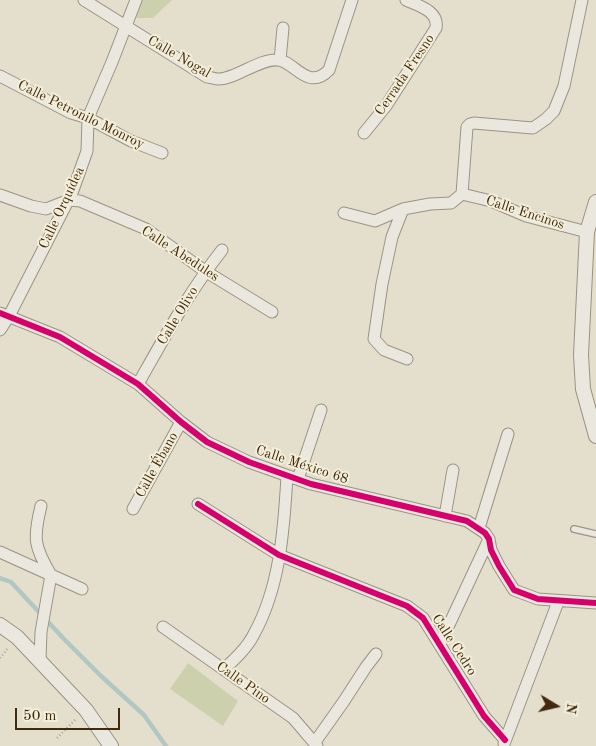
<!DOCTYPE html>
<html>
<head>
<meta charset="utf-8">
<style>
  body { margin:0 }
  #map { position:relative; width:596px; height:746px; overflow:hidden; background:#e4dfcd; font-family:"Old Standard TT",serif }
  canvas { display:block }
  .north { position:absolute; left:531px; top:681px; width:50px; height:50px; -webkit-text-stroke:4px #f3eed9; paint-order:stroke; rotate:99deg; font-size:14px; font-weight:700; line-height:20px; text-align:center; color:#42290b }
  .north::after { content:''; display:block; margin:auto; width:18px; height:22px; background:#42290b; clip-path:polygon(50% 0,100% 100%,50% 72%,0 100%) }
  .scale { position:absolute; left:15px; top:708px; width:105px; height:22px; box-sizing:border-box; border:2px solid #42290b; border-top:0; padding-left:6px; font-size:15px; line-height:18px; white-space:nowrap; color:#42290b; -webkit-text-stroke:4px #f3eed9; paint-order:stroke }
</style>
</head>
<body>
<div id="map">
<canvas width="596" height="746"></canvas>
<div class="north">N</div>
<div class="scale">50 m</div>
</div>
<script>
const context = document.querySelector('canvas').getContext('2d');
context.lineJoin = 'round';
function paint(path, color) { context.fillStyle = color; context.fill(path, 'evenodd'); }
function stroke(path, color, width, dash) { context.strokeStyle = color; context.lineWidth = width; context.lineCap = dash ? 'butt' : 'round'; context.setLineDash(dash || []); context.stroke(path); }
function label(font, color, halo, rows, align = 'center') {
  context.font = font + ' "Old Standard TT",serif'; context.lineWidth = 4; context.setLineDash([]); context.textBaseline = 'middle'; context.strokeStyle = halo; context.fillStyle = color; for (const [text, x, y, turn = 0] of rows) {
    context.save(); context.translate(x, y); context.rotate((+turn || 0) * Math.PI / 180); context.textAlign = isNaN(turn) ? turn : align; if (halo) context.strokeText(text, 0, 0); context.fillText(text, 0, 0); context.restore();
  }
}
paint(new Path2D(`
  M142 0H172L153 18H136Z
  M188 663 238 701 223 726 170 689Z`), '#cdd0ad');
stroke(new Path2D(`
  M0 578 11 582 64 639 101 676 144 715 166 746`), '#b2c7c2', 4.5);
const service = new Path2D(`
  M574 529 596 534`);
const minor = new Path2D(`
  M84 0 207 77C210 77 215 79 218 79 234 80 260 58 278 60 294 61 308 92 329 70L352 0
  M280 60 283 28
  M0 76 71 113 88 118 131 141 162 153
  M364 133 386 106 436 28C439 11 419 6 406 0
  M462 194 467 127 470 124 474 123 533 128 546 119 554 111 564 86 582 0
  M462 194 491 201 526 216 587 232
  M0 195 31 206 46 209 69 200 80 201 146 229 205 271 272 312
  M344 213 375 221 403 209
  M0 313 60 337 138 384 181 422 207 442 249 462 311 484 467 521 485 533 489 539 491 550 499 566 514 590 538 599 596 603
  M0 330 9 316 72 193 87 151 88 118 112 62 136 0
  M407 359 384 350 374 339 382 284 392 237 403 209 430 204 451 203 462 194
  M138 384C164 338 189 292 222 250
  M298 479 321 410
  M198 504 279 555 407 606 423 618 484 716 505 740
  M133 509 181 422
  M445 516 453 470
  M479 528 508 434
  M0 552 82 589
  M163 627 293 718 317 746
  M440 644 489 539
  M40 660 41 632 51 575C34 547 33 538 41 506
  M224 669C235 659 247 648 254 634 280 587 284 529 287 476
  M315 742 344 701 366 667 376 654
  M504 744 558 602`);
const tertiary = new Path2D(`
  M596 202 587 232 581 355 583 389 596 436
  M0 625 17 637 86 710 111 746`);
stroke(service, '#999385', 8);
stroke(minor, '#999385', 13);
stroke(tertiary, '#999385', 16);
stroke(new Path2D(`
  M0 658 8 648
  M57 738 76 719`), '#aaa59c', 2.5, [1, 2.5]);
stroke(service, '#eae8de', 5.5);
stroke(minor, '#eae8de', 11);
stroke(tertiary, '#eae8de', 14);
stroke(new Path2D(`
  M0 313 60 337 138 384 181 422 207 442 249 462 311 484 467 521 485 533 489 539 491 550 499 566 514 590 538 599 596 603
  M198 504 279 555 407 606 423 618 484 716 505 740`), '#d6006c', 6);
label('14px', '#42290b', '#f3eed9', [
  ["Calle Nogal",179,57,30],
  ["Cerrada Fresno",405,75,-56],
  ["Calle Petronilo Monroy",81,115,26],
  ["Calle Orquídea",62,208,-65],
  ["Calle Encinos",525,213,18],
  ["Calle Abedules",180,254,33],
  ["Calle Olivo",178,316,-59],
  ["Calle Ébano",157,465,-61],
  ["Calle México 68",302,465,18],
  ["Calle Cedro",454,645,57],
  ["Calle Pino",243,683,35]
]);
</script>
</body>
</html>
